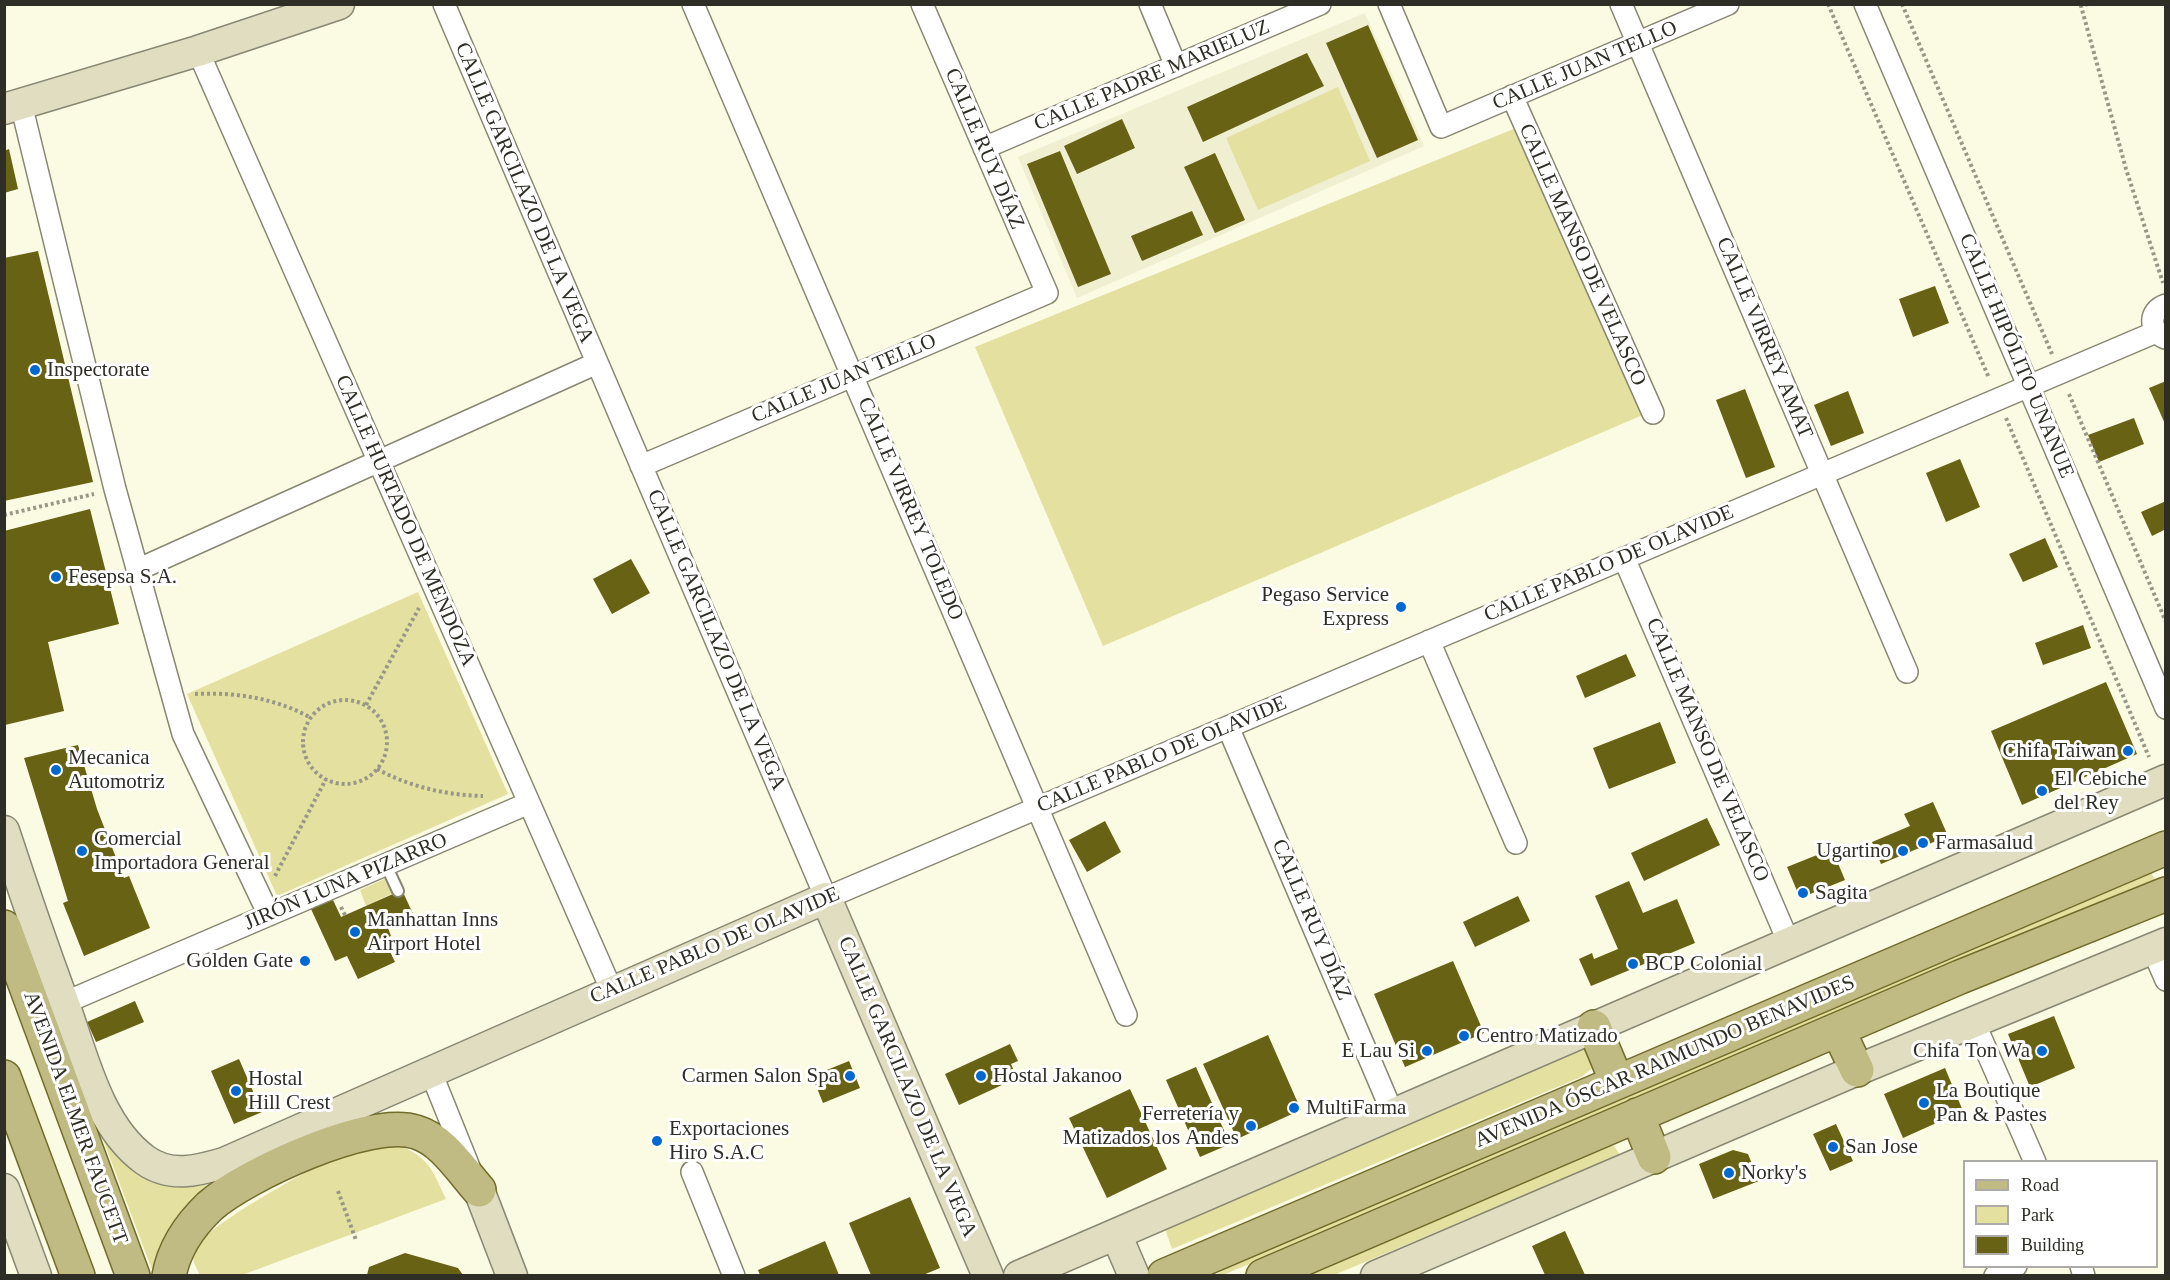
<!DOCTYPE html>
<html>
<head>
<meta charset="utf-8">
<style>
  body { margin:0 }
  #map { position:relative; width:2170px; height:1280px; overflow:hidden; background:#fbfae3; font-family:Georgia,serif }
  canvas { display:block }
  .frame { position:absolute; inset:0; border:6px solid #2f2e26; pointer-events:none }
  .legend { position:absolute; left:1963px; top:1160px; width:195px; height:108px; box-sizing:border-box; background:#fff; border:2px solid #acaba8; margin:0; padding:8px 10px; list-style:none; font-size:18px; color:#2f2e26 }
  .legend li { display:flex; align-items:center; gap:12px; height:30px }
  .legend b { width:30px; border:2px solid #acaba8 }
</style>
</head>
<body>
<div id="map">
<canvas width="2170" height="1280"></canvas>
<div class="frame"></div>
<ul class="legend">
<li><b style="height:8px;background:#c0bb82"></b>Road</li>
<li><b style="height:16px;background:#e4e0a0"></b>Park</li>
<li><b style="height:16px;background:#686214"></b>Building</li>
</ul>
</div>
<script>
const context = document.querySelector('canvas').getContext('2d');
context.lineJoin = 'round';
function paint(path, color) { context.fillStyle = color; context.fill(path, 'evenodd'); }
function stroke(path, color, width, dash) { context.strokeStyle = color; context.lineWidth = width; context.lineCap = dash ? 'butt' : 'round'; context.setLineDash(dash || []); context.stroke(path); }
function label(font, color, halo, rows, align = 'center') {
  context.font = font + ' Georgia,serif'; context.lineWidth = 6; context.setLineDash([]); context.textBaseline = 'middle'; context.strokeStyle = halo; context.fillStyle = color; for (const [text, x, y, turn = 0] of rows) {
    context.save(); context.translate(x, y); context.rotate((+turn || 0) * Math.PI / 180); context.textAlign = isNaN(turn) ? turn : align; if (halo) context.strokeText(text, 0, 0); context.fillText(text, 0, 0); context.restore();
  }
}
paint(new Path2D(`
  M1365 13 1424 146 1077 298 1018 157Z`), '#f1efd2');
paint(new Path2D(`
  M1338 87 1370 161 1258 210 1226 138Z
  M1516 128 1645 414 1103 646 975 347Z
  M418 592 508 794 277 896 187 694Z
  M2148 867 2157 883 1223 1275 1214 1276 1289 1230Z
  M387 878 393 893 366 906 360 890Z
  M1572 1045 1590 1051 1594 1067 1581 1077 1172 1249 1163 1223Z
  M89 1102 134 1156 208 1183 181 1211 154 1275Z
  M1603 1141 1614 1146 1620 1155 1334 1275 1289 1276Z
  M400 1146C430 1158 433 1172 446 1199L242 1275H200C196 1267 190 1258 194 1249 202 1228 328 1157 354 1150 368 1145 386 1147 400 1146Z`), '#e4e0a0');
paint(new Path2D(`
  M1368 25 1418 140 1377 158 1326 43Z
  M1307 53 1324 86 1203 142 1187 107Z
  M1122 119 1135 148 1077 174 1064 146Z
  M9 149 18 189 4 193V151Z
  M1060 151 1111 274 1078 287 1027 164Z
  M1215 153 1245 220 1215 233 1184 167Z
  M1192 211 1203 235 1142 261 1131 236Z
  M38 251 93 482 4 501V258Z
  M1935 286 1949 323 1913 337 1899 299Z
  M2166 381V426L2149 388Z
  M1745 389 1775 467 1746 478 1716 400Z
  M1848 391 1864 433 1831 446 1814 405Z
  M2134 418 2144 444 2099 462 2088 435Z
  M1960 459 1980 507 1946 522 1926 473Z
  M2166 501V529L2152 536 2141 512Z
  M90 509 119 624 48 642 64 711 5 725 4 531Z
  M2045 538 2058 567 2023 582 2009 554Z
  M631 559 650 593 612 614 593 579Z
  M2083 625 2091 648 2043 665 2035 643Z
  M1626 654 1636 676 1585 698 1576 676Z
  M2106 682 2137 754 2022 805 1991 731Z
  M1660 722 1676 763 1609 789 1593 748Z
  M78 745 97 809 124 878 129 876 150 928 84 956 63 903 68 901 24 758Z
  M1933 802 1948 836 1881 864 1872 842 1910 826 1904 814Z
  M1707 818 1720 845 1644 881 1631 853Z
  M1105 821 1121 852 1087 872 1069 840Z
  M1832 849 1845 880 1800 898 1787 867Z
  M1629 881 1643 913 1677 899 1695 943 1591 986 1579 959 1592 953 1594 959 1618 949 1595 896Z
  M402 890 414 916 388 928 391 936 376 942 380 948 387 945 395 962 358 979 347 956 335 961 311 909 333 900 341 917Z
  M1518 896 1530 921 1475 947 1463 922Z
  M1453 961 1484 1033 1405 1067 1374 994Z
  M135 1001 144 1022 96 1042 87 1022Z
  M2054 1016 2075 1068 2030 1087 2008 1034Z
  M1268 1035 1301 1110 1237 1139 1203 1064Z
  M1010 1044 1018 1061 1011 1064 1017 1078 959 1105 945 1074Z
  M239 1059 262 1112 234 1124 211 1071Z
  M849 1061 860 1088 823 1103 812 1076Z
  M1196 1067 1230 1144 1200 1157 1166 1080Z
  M1945 1068 1963 1111 1903 1138 1884 1094Z
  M1130 1089 1167 1169 1107 1198 1069 1118Z
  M1836 1124 1853 1161 1830 1171 1813 1134Z
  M1733 1150 1748 1154 1759 1181 1713 1199 1699 1164Z
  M910 1197 940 1268 923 1275H871L849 1223Z
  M1565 1231 1585 1275H1545L1532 1246Z
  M825 1241 839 1275H760L758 1270Z
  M405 1253 458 1268 463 1275H367L369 1267Z`), '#686214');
const lane = new Path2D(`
  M386 865 398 891`);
const street = new Path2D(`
  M444 4 826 898 2156 332
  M693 4 1126 1015
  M1150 4 1176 66
  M1389 4 1441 127 1728 4
  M1621 4 1907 672
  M1865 4 2166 708
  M198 51 612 991
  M1512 96 1653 413
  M21 104 115 489 183 734 269 915
  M984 148 1320 4
  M2165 338C2149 331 2148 311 2166 305
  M641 466 1047 293 922 4
  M1624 558 1789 943
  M137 570 597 363
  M1429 641 1516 843
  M1228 727 1393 1114
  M2152 948 2166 980
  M64 1003 529 803
  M1974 1022 2035 1162
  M430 1070 469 1167
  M692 1172 734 1276
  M2081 1266 2084 1276
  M1995 1276 2016 1266`);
const secondary = new Path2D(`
  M4 109 198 51 339 4
  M4 831C23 889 43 947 64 1004 83 1056 98 1126 145 1160 170 1178 197 1171 224 1163L826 898 988 1276
  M4 1189 36 1276
  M479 1190 512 1276
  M1116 1234 1134 1276
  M1019 1276 2166 780
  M1376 1276 1857 1070 2166 943`);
const primary = new Path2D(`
  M4 927 133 1276
  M1594 1027 1617 1082
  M1838 1030 1857 1070
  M4 1077 78 1276
  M1637 1115 1654 1157
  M169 1276C174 1248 189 1226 210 1206 245 1175 370 1117 416 1132 443 1140 461 1170 479 1190
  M1164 1276 2166 848
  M1263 1276 1960 977 2166 894`);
stroke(lane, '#888773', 14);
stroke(street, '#888773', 24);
stroke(secondary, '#888773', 33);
stroke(primary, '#726c2b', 36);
stroke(new Path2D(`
  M1828 4 1989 378
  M1902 4 2052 354
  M2088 4 2081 6 2126 169 2163 283
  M2069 394 2166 622
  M2006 418 2149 757
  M4 515 94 494
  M195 694C235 692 276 698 311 718
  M303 742a42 42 0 1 1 84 0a42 42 0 1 1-84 0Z
  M366 705 419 608
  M377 769C410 787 446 795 483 796
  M275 876 326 779
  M341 907 345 915
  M338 1191 356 1240`), '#999888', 4, [3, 3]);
stroke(lane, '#fff', 10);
stroke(street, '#fff', 21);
stroke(secondary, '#e0ddc0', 30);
stroke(primary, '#c0bb82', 33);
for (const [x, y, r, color] of [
  [35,370,6,"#0068d0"],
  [56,577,6,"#0068d0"],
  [1401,607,6,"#0068d0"],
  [2128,751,6,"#0068d0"],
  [56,770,6,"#0068d0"],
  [2042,791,6,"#0068d0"],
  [1923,843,6,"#0068d0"],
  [82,851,6,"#0068d0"],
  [1903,851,6,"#0068d0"],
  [1803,893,6,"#0068d0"],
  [355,932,6,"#0068d0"],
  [305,961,6,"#0068d0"],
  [1633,964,6,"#0068d0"],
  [1464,1036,6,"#0068d0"],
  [1427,1051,6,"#0068d0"],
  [2042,1051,6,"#0068d0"],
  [850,1076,6,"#0068d0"],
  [981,1076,6,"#0068d0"],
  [236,1091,6,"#0068d0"],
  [1924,1103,6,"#0068d0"],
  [1294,1108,6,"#0068d0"],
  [1251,1126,6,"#0068d0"],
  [657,1141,6,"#0068d0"],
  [1833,1147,6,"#0068d0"],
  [1729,1173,6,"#0068d0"]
]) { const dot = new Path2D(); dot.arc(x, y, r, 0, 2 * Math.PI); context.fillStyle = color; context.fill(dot); stroke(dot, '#fff', 2); }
label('21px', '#2f2e26', '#fff', [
  ["CALLE JUAN TELLO",1585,66,-23],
  ["CALLE PADRE MARIELUZ",1152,76,-23],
  ["CALLE RUY DÍAZ",984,149,67],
  ["CALLE GARCILAZO DE LA VEGA",524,193,67],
  ["CALLE MANSO DE VELASCO",1582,255,66],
  ["CALLE VIRREY AMAT",1764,338,67],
  ["CALLE HIPÓLITO UNANUE",2016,356,67],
  ["CALLE JUAN TELLO",844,379,-23],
  ["CALLE VIRREY TOLEDO",910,509,67],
  ["CALLE HURTADO DE MENDOZA",405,521,66],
  ["CALLE PABLO DE OLAVIDE",1609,564,-23],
  ["CALLE GARCILAZO DE LA VEGA",716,640,67],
  ["CALLE MANSO DE VELASCO",1707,750,67],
  ["CALLE PABLO DE OLAVIDE",1162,755,-23],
  ["JIRÓN LUNA PIZARRO",346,882,-23],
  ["CALLE RUY DÍAZ",1311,920,67],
  ["CALLE PABLO DE OLAVIDE",715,946,-23],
  ["AVENIDA ÓSCAR RAIMUNDO BENAVIDES",1665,1062,-23],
  ["CALLE GARCILAZO DE LA VEGA",907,1087,67],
  ["AVENIDA ELMER FAUCETT",75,1118,70]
]);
label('21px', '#2f2e26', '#fff', [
  ["Inspectorate",47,370],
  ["Fesepsa S.A.",68,577],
  ["Pegaso Service",1389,595,"right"],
  ["Express",1389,619,"right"],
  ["Chifa Taiwan",2116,751,"right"],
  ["Mecanica",68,758],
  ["Automotriz",68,782],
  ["El Cebiche",2054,779],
  ["del Rey",2054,803],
  ["Comercial",94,839],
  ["Importadora General",94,863],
  ["Farmasalud",1935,843],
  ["Ugartino",1891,851,"right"],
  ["Sagita",1815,893],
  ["Manhattan Inns",367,920],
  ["Airport Hotel",367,944],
  ["Golden Gate",293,961,"right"],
  ["BCP Colonial",1645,964],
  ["Centro Matizado",1476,1036],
  ["E Lau Si",1415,1051,"right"],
  ["Chifa Ton Wa",2030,1051,"right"],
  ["Carmen Salon Spa",838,1076,"right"],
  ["Hostal Jakanoo",993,1076],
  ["Hostal",248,1079],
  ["Hill Crest",248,1103],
  ["La Boutique",1936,1091],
  ["Pan & Pastes",1936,1115],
  ["MultiFarma",1306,1108],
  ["Ferretería y",1239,1114,"right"],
  ["Matizados los Andes",1239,1138,"right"],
  ["Exportaciones",669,1129],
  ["Hiro S.A.C",669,1153],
  ["San Jose",1845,1147],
  ["Norky's",1741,1173]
], 'left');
</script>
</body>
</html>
